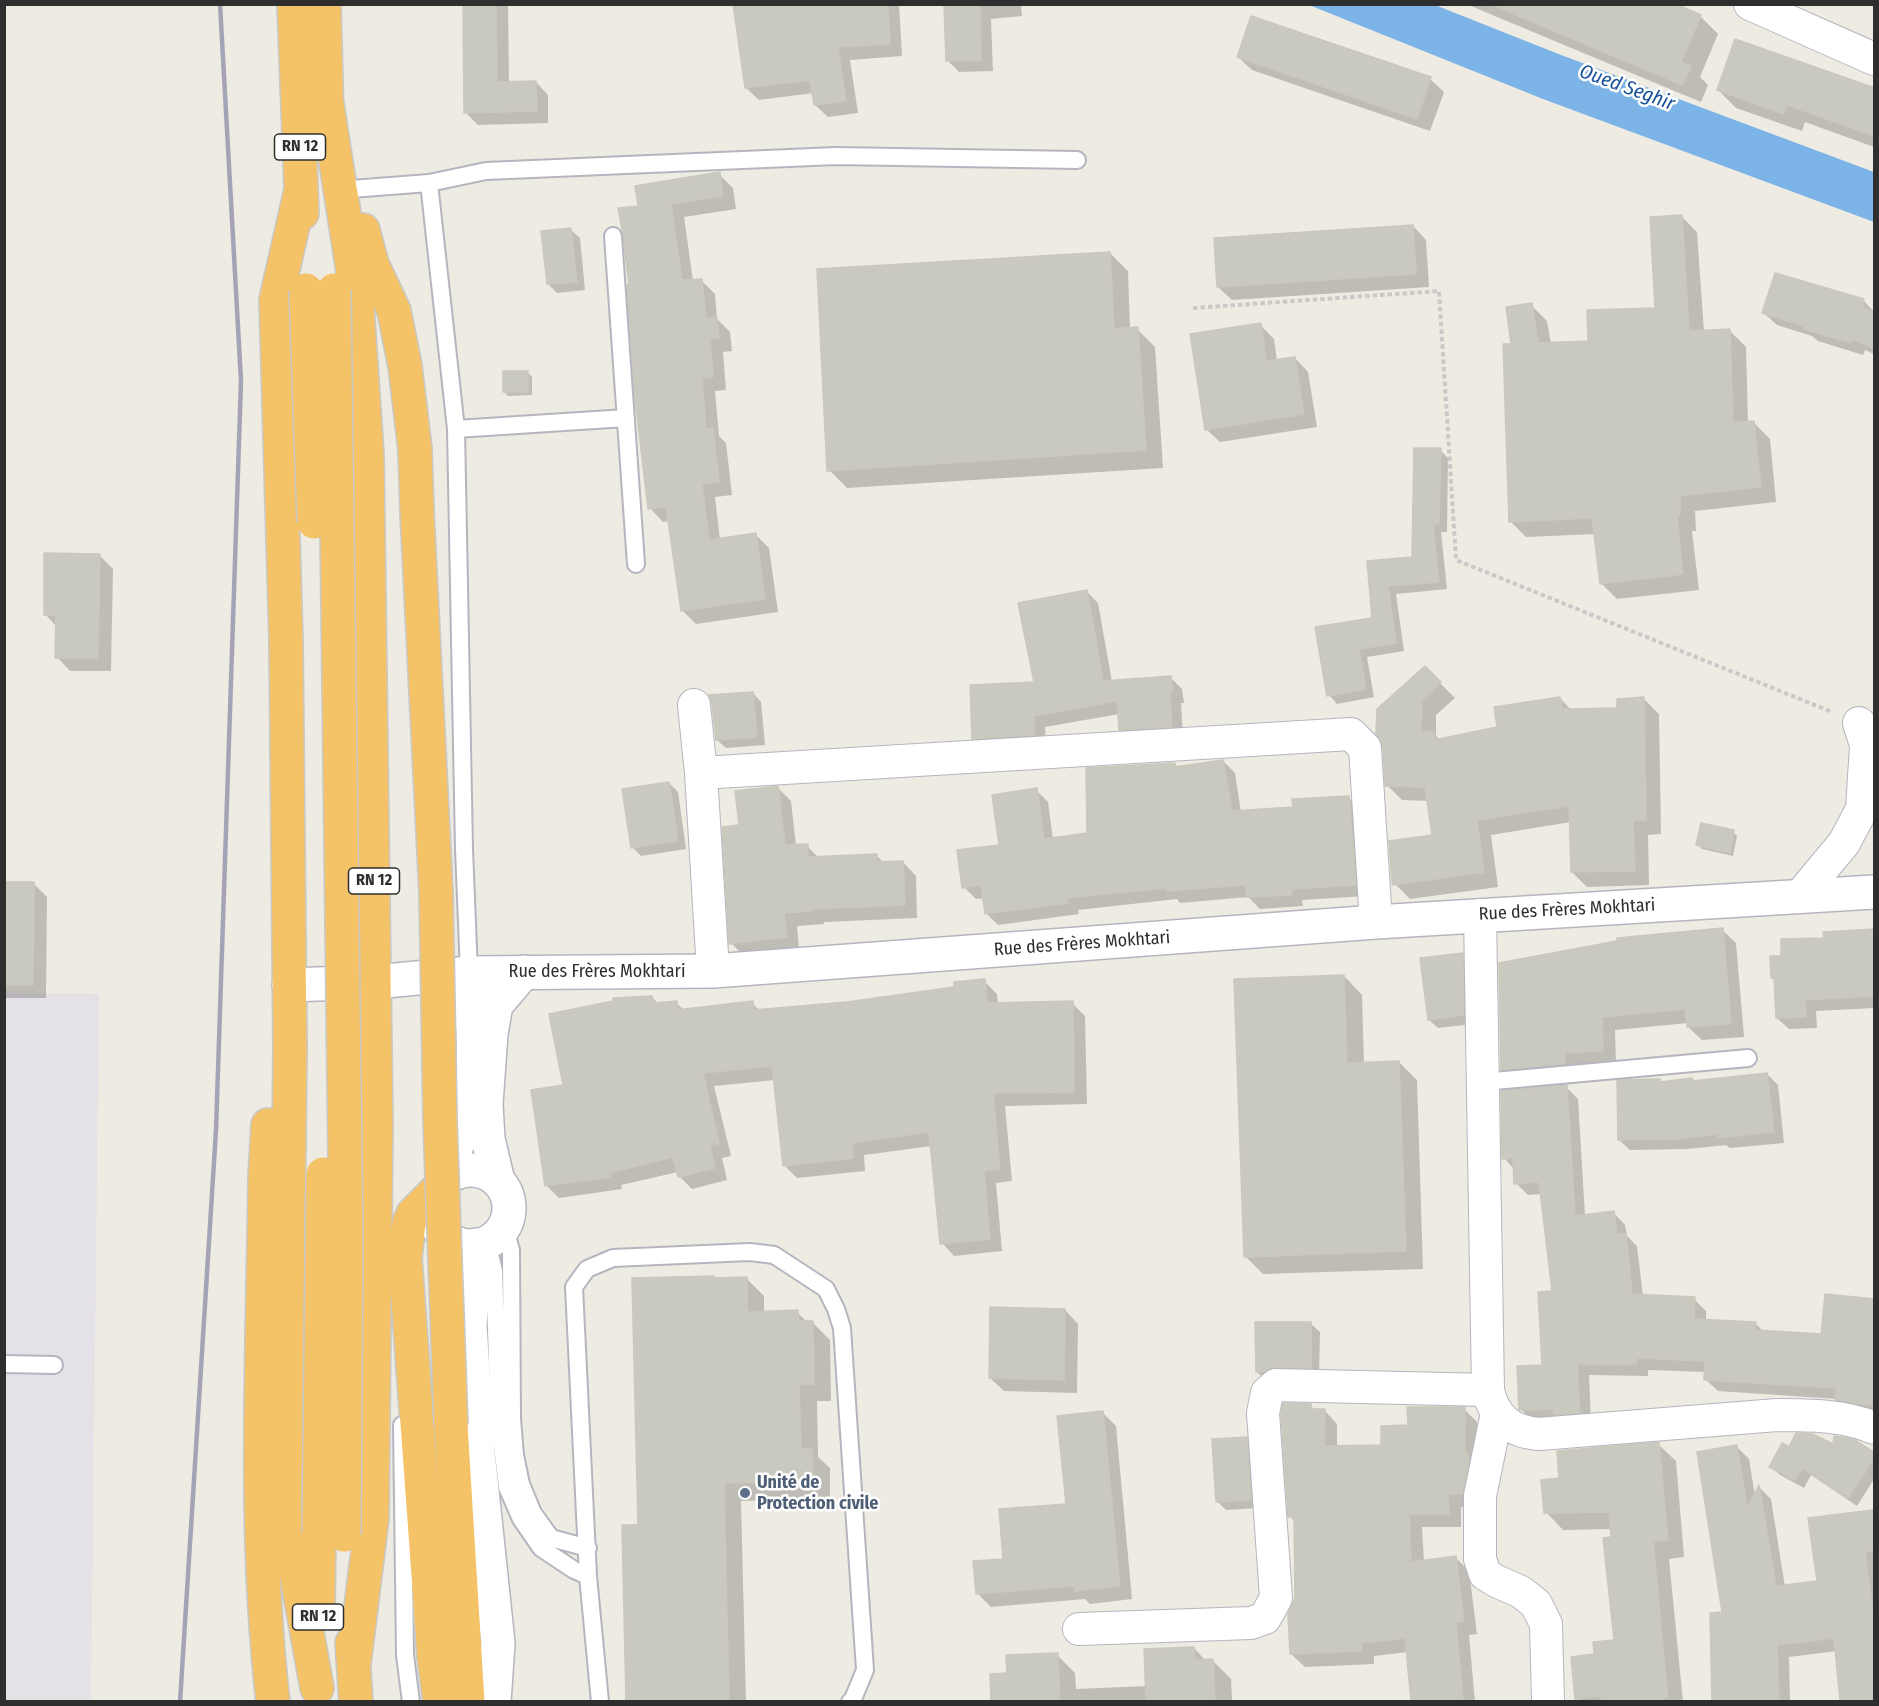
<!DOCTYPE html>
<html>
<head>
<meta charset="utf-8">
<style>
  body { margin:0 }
  #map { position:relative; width:1879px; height:1706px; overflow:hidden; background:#eeebe2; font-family:"Fira Sans Condensed",sans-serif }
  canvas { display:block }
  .frame { position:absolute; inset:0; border:6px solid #2e2e2e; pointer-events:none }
</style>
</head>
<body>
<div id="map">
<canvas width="1879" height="1706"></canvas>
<div class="frame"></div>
</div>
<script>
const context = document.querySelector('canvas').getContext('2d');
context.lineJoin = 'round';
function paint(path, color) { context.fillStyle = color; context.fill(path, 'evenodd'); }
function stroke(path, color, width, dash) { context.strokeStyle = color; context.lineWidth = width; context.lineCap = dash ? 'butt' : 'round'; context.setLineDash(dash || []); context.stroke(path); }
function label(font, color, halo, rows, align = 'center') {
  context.font = font + ' "Fira Sans Condensed",sans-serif'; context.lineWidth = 5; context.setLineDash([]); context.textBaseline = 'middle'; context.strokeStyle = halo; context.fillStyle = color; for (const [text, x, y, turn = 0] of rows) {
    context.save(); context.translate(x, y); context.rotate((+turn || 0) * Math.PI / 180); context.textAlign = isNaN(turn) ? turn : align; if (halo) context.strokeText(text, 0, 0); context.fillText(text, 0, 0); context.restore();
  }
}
paint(new Path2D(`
  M5 993 99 994 91 1701 5 1702Z`), '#e4e1e7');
paint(new Path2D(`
  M1309 5H1435L1561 55 1874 172V222L1543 99Z`), '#7db4e8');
paint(new Path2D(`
  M464 4H508L509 83 536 82 548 95V123L478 125 466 113Z
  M899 4 902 56 850 60 858 113 828 117 815 105 814 93 759 100 746 88 735 5Z
  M946 4H1021L1022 16 991 19 993 71 959 72 947 60Z
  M1466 4H1672L1700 16 1718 34 1700 77 1708 85 1701 102Z
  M1238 57 1430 79 1444 92 1430 131 1252 70Z
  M1718 90H1874V147L1805 122 1802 131 1736 108Z
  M719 174 733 188 736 209 684 217 693 281 701 280 715 294 717 319 730 332 732 351 723 352 726 390 715 391 719 436 726 443 732 495 715 497 720 540 756 535 769 548 778 612 696 624 682 610 669 521 663 522 650 508 631 287 640 207Z
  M1681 216 1697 232 1704 332 1730 331 1746 347 1748 423H1754L1770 439 1776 502 1695 511 1696 531H1692L1699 590 1617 599 1601 583 1596 534 1526 537 1510 521 1512 345 1531 305 1547 321 1551 344 1590 343 1657 309Z
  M1413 226 1426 240 1429 287 1232 300 1218 287Z
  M571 230 580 238 585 290 557 293 548 284Z
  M1110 253 1128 271 1130 329H1137L1155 347 1163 468 847 488 829 470Z
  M1863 300 1874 312V354L1865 350 1863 355 1818 341 1812 336 1777 325 1764 313Z
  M1260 325 1274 339 1277 361 1295 358 1308 372 1317 427 1220 442 1206 429Z
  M528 373 532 377V395L508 396 504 392Z
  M1440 450 1448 458 1447 532H1441L1447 589 1396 594 1404 651 1367 657 1374 697 1337 704 1329 695 1373 619 1368 563 1413 559Z
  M99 555 113 569 111 671H70L57 657V627L45 614Z
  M1086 591 1098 603 1112 682 1171 678 1182 689 1184 703H1181L1183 738 1132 741 1120 729 1119 714 1045 727 1046 746 985 750 974 738 1035 683Z
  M1440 683 1455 698 1436 715V736L1440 740 1499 728 1560 698 1572 711 1619 709 1644 699 1659 714 1661 834 1648 835 1649 885 1587 887 1572 872 1571 822 1491 835 1498 887 1410 899 1395 884 1433 837 1429 801 1402 800 1387 785 1384 746 1378 733Z
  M753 693 761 702 765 745 726 748 717 740Z
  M1223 761 1235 773 1241 812 1294 809 1348 797 1360 809 1367 896 1302 900 1303 906 1260 909 1248 897 1180 903 1177 899 1078 910 1079 914 998 925 986 913 984 898 976 899 964 887 1001 846 1036 790 1048 802 1053 839 1089 834 1175 764 1179 768Z
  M669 783 678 792 686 849 641 856 632 847Z
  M778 788 791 801 796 846H807L819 858 876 855 884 863 903 862 916 876 917 918 824 922V924L797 926 799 950 744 956 731 943 740 826Z
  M1733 832 1737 836 1733 856 1702 849 1698 845Z
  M4 883 34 884 47 897 46 998H4Z
  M1722 930 1736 943 1744 1037 1702 1040 1688 1027V1023L1615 1030 1616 1064 1516 1083 1502 1069Z
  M1874 930V1008L1816 1011 1817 1028 1789 1029 1777 1018 1776 981 1772 978 1783 957 1825 939Z
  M1462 954 1471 963 1472 1024 1438 1028 1429 1020Z
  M1344 976 1362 995 1364 1064 1399 1062 1417 1080 1423 1269 1263 1274 1245 1256Z
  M984 981 997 994 998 1004 1072 1003 1085 1016 1087 1104 1005 1106 1012 1181 996 1183 1002 1251 954 1256 942 1243 932 1146 864 1155 865 1171 797 1178 784 1165 775 1080 714 1086 731 1156 722 1158 727 1180 692 1189 679 1176 678 1172 621 1185 622 1189 559 1198 546 1185 565 1086 652 997 658 1004 676 1003 684 1010 752 1003 760 1011 847 1004 956 989Z
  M1767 1074 1778 1085 1784 1143 1730 1148 1726 1145 1688 1149 1630 1150 1619 1140 1659 1080 1662 1083 1692 1079 1695 1082Z
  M1566 1087 1578 1099 1585 1216 1613 1212 1625 1225 1627 1236 1637 1246 1643 1296 1694 1299 1706 1311V1321L1755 1323 1764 1332 1822 1336 1874 1301V1417L1849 1411 1837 1399 1718 1391 1705 1379 1706 1372 1648 1370V1376L1589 1375 1591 1424 1533 1422 1521 1409 1544 1366 1554 1293 1542 1194 1528 1195 1516 1183 1515 1170 1504 1158Z
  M746 1278 764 1296V1313L797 1312 808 1323 812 1322 830 1340 831 1401H817L818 1457 830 1468V1498L741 1501 746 1702H628L624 1527 639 1526Z
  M1065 1310 1078 1324 1077 1393 1004 1391 990 1378Z
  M1311 1324 1320 1332 1319 1376 1266 1380 1257 1372Z
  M1310 1405 1315 1410H1324L1337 1424V1447L1383 1446 1409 1427 1464 1409 1477 1422 1478 1465 1475 1507H1461V1527H1422L1424 1562 1456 1558 1469 1571 1477 1634 1469 1635 1475 1702H1413L1408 1652 1374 1656V1664L1305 1667 1291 1654 1296 1599 1295 1522 1290 1516Z
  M1102 1412 1116 1426 1132 1599 1090 1604 1085 1599 991 1607 977 1593 1068 1505Z
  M1246 1439 1255 1448 1259 1508 1226 1510 1217 1501Z
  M1658 1444 1676 1461 1684 1557 1669 1559 1683 1702H1580L1577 1698 1595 1655 1616 1642 1612 1529 1563 1530 1546 1512 1560 1480Z
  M1737 1447 1749 1459 1755 1496 1760 1488 1771 1499 1785 1587 1818 1582 1872 1511 1874 1514V1702H1841L1837 1651 1789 1657 1790 1702H1713L1711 1614H1724Z
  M1789 1449 1874 1455V1479L1857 1506 1811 1475 1804 1488 1780 1475 1771 1467Z
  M1194 1648 1206 1661H1213L1231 1679 1232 1702H992L991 1675 1009 1674 1057 1655 1075 1673 1076 1689 1147 1686Z`), '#0003');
const building = new Path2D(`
  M463 4H496L497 82 536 81 537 111 464 113Z
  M733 4H888L890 44 838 47 846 101 814 105 810 80 745 88Z
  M944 4H980L981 60 946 61Z
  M1490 4H1676L1701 15 1681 62 1691 66 1682 85Z
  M1251 16 1431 77 1417 119 1237 57Z
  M1735 39 1875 88V136L1787 105 1783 114 1717 90Z
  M720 172 723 196 671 204 682 280 702 279 706 318 717 317 719 338 710 339 713 377 702 378 706 429 713 428 719 482 702 484 709 540 756 533 765 599 681 611 666 507 648 509 635 398 627 285H629L623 235 618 208 638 206 635 186Z
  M1682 215 1689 331 1730 329 1733 423 1754 421 1761 487 1680 496V515H1677L1683 574 1600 584 1592 518 1509 522 1503 344H1511L1506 307 1532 303 1538 343 1588 341 1587 310 1655 308 1650 217Z
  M1413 225 1416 274 1217 287 1214 238Z
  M571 228 577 282 547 284 541 231Z
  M1110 252 1114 329 1138 327 1146 450 827 471 817 269Z
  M1775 273 1864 299 1862 307 1875 313V349L1852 339 1851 343 1803 329 1804 326 1762 313Z
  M1261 323 1266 361 1295 357 1304 414 1205 430 1190 334Z
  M503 371H528V392H503Z
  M1414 448H1441L1439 524H1433L1439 582 1388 586 1396 643 1359 649 1366 689 1327 696 1315 627 1372 618 1367 561 1412 557Z
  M44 553 100 554 98 658H55L56 615H44Z
  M1087 590 1103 681 1171 676 1173 691 1170 692 1172 727 1119 730 1117 701 1034 716 1035 735 972 739 970 685 1034 682 1018 603Z
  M1425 666 1441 682 1422 700 1421 731 1434 732V740L1497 727 1494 707 1560 697 1562 709 1617 708V699L1644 697 1646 820H1633L1635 871 1571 872 1569 806 1477 820 1484 872 1393 885 1392 882 1389 841 1432 835 1425 787 1385 786 1383 747 1376 734 1377 709Z
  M753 692 757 737 716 740 712 703 709 695Z
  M1223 760 1232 811 1293 807 1292 799 1349 796 1356 885 1291 889 1292 895 1246 897V885L1167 891V888L1067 898 1068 903 985 914 981 885 962 888 957 850 999 845 992 795 1037 788 1044 839 1087 833 1086 768 1175 763V767Z
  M669 782 678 841 631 848 622 789Z
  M778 786 785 845 808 844V857L877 854V862L903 861 905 905 811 909 812 911 784 913 787 937 729 944 722 827 739 825 735 791Z
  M1701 823 1734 830 1730 853 1696 845Z
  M4 882H34L33 985H4Z
  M1723 928 1731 1024 1687 1027 1685 1009 1602 1017 1603 1051 1565 1053V1064L1501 1070 1499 963 1617 941V938Z
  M1875 929V996L1805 1000 1806 1017 1776 1018 1774 978H1771L1770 956H1781V939L1824 938 1823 932Z
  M1463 953 1464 1015 1428 1020 1420 958Z
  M1344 975 1347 1063 1399 1061 1406 1251 1244 1257 1234 979Z
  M985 979 987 1003 1073 1001 1074 1092 993 1093 1000 1169 984 1171 990 1239 940 1244 929 1132 852 1143 853 1158 783 1166 772 1066 703 1073 719 1143 710 1145 715 1168 678 1177 673 1157 609 1173 610 1177 545 1186 531 1090 563 1085 549 1014 613 1001V998L652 996 653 1003 677 1001V1010L753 1001V1010L847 1002 954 987V982Z
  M1767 1073 1774 1132 1718 1138 1717 1134 1676 1139 1618 1140 1617 1080 1660 1079V1082L1692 1078 1693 1081Z
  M1567 1085 1575 1216 1614 1211 1617 1234 1626 1233 1632 1294 1695 1297 1694 1319 1756 1322 1755 1330 1821 1334 1825 1294 1875 1299V1406L1835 1400 1836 1388 1704 1380 1705 1361 1636 1358V1364H1577L1580 1413 1554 1415 1553 1409 1519 1410 1517 1366 1542 1365 1538 1292 1552 1291 1539 1182 1514 1184 1513 1158 1502 1159 1501 1091Z
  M714 1276V1278L747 1277V1312L798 1310 799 1321H813L814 1384H799L801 1449H812L813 1481 724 1483 729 1701H626L622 1525H638L632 1278Z
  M990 1307 1065 1309 1064 1380 989 1378Z
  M1255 1322H1311V1368L1276 1367 1263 1372H1256Z
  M1283 1403 1311 1404V1409H1325L1324 1446 1381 1445V1426L1408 1425 1407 1407H1465V1454H1468L1469 1462 1462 1494H1448L1449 1514H1409L1411 1562 1456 1556 1464 1621 1456 1622 1463 1701H1411L1405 1638 1361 1643 1362 1651 1290 1654 1288 1614 1295 1598 1294 1517H1288L1281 1414Z
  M1103 1411 1120 1586 1075 1591 1074 1586 976 1594 973 1561 1003 1559 999 1509 1066 1504 1057 1416Z
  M1796 1433 1813 1434 1833 1444 1834 1436 1847 1438 1855 1440 1875 1453V1457L1848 1498 1802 1468 1795 1480 1769 1467 1782 1443 1789 1447Z
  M1247 1437 1251 1500 1216 1502 1212 1439Z
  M1659 1442 1668 1540 1653 1542 1668 1698H1662L1663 1701H1602L1601 1696 1575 1699 1571 1657 1594 1654 1593 1642 1614 1640 1603 1538 1611 1537 1609 1512 1544 1513 1541 1480 1559 1478 1557 1451Z
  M1737 1445 1746 1499V1510L1759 1485 1776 1586 1817 1581 1808 1518 1873 1510 1875 1550 1865 1552 1875 1625V1701H1840L1834 1638 1777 1645 1779 1701H1712L1710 1613 1722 1612 1697 1452Z
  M1194 1647 1195 1660 1213 1659 1215 1701H1146L1144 1649Z
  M1058 1653 1060 1701H991L990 1674 1007 1673 1006 1655Z`);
paint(building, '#cac9c0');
stroke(building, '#cac8bb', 1.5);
const lane = new Path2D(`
  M429 183 486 171 836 156 1077 160
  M351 189 429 183 456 429 464 849 469 973
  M613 236 636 564
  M456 429 626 418
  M1483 1082 1748 1058
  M504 1226 511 1250 512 1419 515 1455 521 1484 533 1513 551 1538 588 1548
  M487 1242 494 1271 499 1419 507 1487 521 1519 541 1548 574 1570 588 1576
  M4 1364 54 1365
  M402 1425 405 1655 411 1702
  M600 1702 588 1576 574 1287 587 1269 613 1258 750 1252 774 1255 826 1289 836 1309 842 1328 865 1670 853 1699 850 1702`);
const street = new Path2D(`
  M1750 4 1874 59
  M694 705 701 773 1351 734 1365 748 1376 922
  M701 773 713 971
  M1799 897 1844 843 1862 809 1866 745 1859 723
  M1480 915 1488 1390C1494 1418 1511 1432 1539 1434L1777 1415C1808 1415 1845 1415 1874 1428
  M1497 1413 1480 1496V1559L1485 1574 1496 1581 1521 1592 1536 1604 1546 1624 1548 1702
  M1079 1629 1251 1623 1265 1618 1276 1598 1263 1413 1267 1393 1276 1385 1488 1390`);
const secondary = new Path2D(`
  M289 985 375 982 469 973 713 971 1376 922 1874 892
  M433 1208a38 38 0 1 1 76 0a38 38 0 1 1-76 0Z
  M445 1180C454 1154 464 1129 469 1101 477 1060 472 1015 469 973
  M498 1181 488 1139 486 1104 491 1034 496 1005 524 972
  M476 1245 470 1325 478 1452 498 1643 494 1702`);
const highway = new Path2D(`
  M294 4 302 213
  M324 4 327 121
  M326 98 356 291 367 455 376 1123 372 1518 354 1664
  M301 190 276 300 286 641 290 1048 285 1511 317 1688
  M363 230 372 264 394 311 405 366 415 449 417 512
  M268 1125 265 1177C263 1351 253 1528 273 1702
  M437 1190 413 1214 409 1223 405 1258 434 1657 440 1702
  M451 1425 468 1702
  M318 1609 319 1533
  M352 1643 356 1702`);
stroke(lane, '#b5b5c0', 20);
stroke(street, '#b5b5c0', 34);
stroke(secondary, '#b5b5c0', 36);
stroke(highway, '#c9c9c9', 36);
stroke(new Path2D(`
  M1193 308 1439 291 1456 560 1832 712`), '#c9c9c9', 4, [4.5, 3]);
stroke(lane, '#fff', 16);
stroke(street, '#fff', 32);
stroke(secondary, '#fff', 33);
stroke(highway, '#f4c267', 33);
stroke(new Path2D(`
  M180 1702 216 1130 241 381 220 4`), '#a5a4b6', 4.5);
const highwayBridge = new Path2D(`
  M306 290 314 522
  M334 290 346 1237 344 1535
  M417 512 436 892 440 1120 451 1425
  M319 1533 323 1174`);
stroke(highwayBridge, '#c9c9c9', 36, []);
stroke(highwayBridge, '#f4c267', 33);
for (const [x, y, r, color] of [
  [745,1493,6,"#5c6f8a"]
]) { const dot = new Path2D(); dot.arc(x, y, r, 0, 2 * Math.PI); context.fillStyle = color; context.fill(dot); stroke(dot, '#fff', 2); }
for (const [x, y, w] of [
  [300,147,51],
  [374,881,51],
  [318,1617,51]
]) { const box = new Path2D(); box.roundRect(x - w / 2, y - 13, w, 26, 4.5); context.fillStyle = '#fff'; context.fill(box); stroke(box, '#2e2e2e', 1.5); }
label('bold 16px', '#2e2e2e', null, [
  ["RN 12",300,147],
  ["RN 12",374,881],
  ["RN 12",318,1617]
]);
label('18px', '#2e2e2e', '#fff', [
  ["Rue des Frères Mokhtari",1567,910,-3],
  ["Rue des Frères Mokhtari",1082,944,-4],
  ["Rue des Frères Mokhtari",597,972]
]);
label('bold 18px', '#4e5e75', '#fff', [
  ["Unité de",757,1483],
  ["Protection civile",757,1504]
], 'left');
label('italic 20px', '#175099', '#fff', [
  ["Oued Seghir",1627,88,20]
]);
</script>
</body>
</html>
